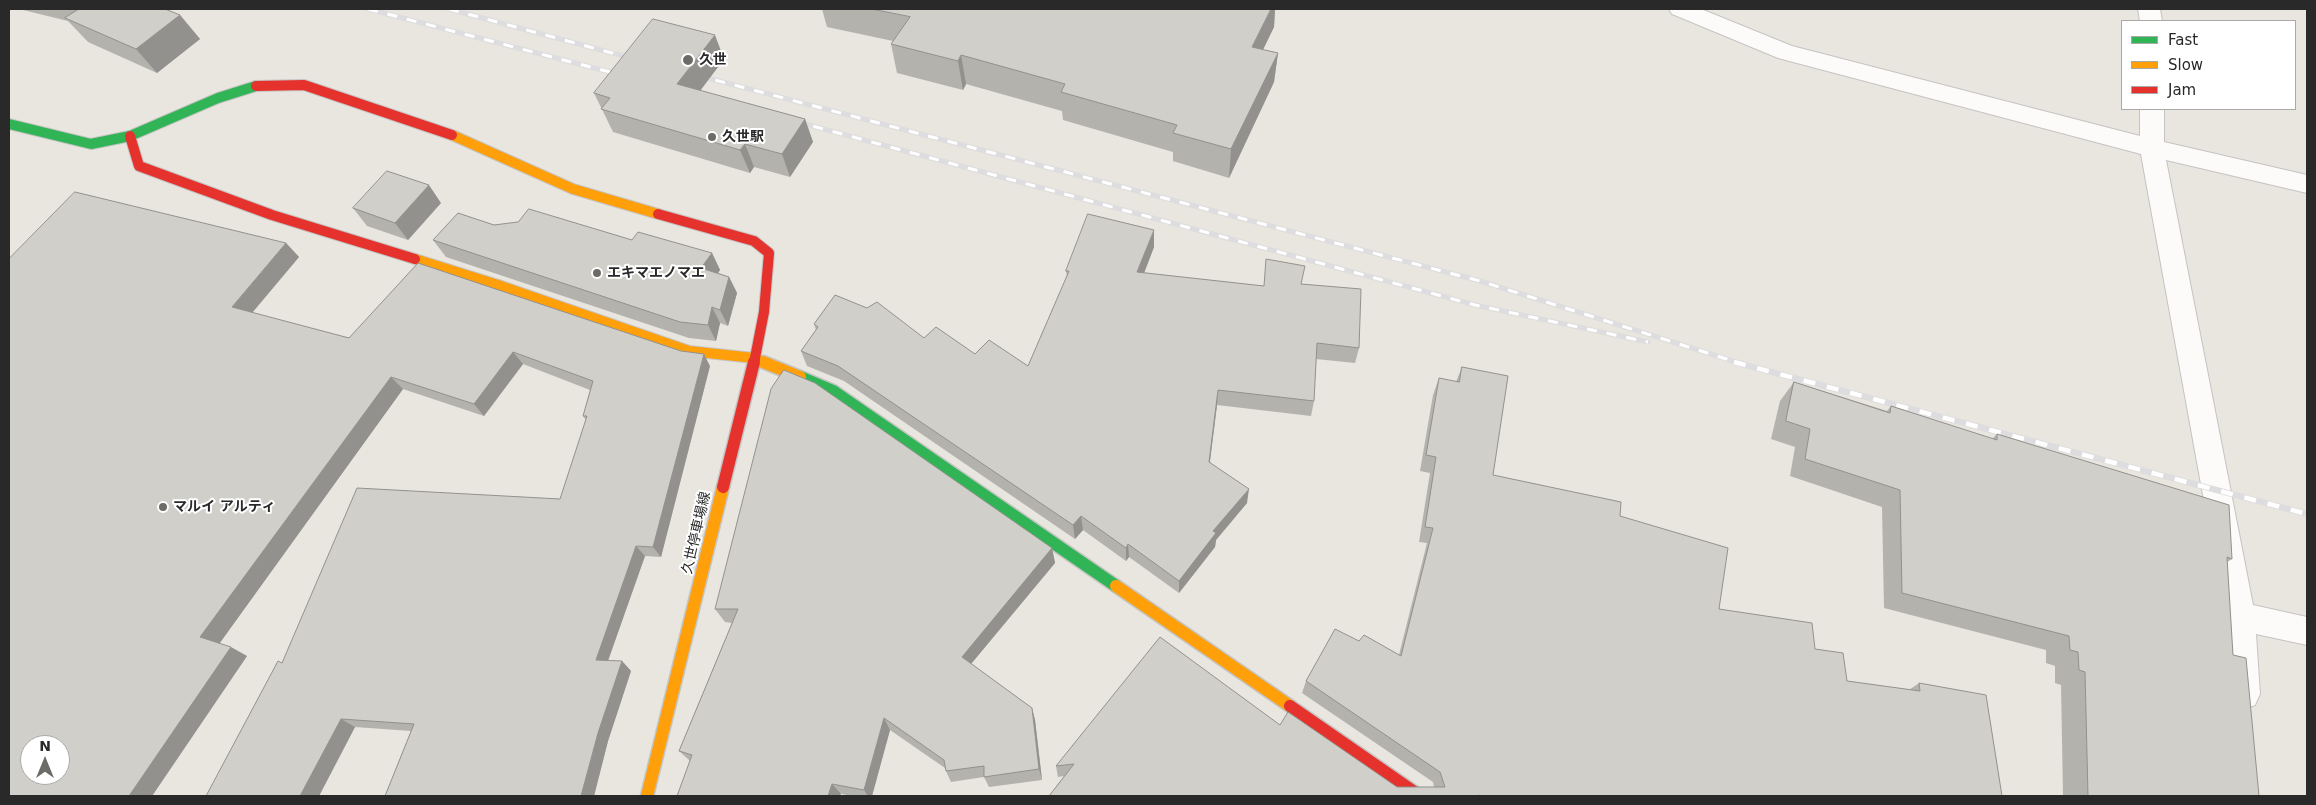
<!DOCTYPE html>
<html>
<head>
<meta charset="utf-8">
<style>
  body { margin:0 }
  #map { position:relative; width:2316px; height:805px; overflow:hidden; background:#e8e6de; font-family:"DejaVu Sans",sans-serif }
  canvas { display:block }
  .frame { position:absolute; inset:0; border:10px solid #292929; pointer-events:none }
  .legend { position:absolute; left:2121px; top:20px; width:175px; height:90px; box-sizing:border-box; background:#fff; border:1px solid #a9a9a9; margin:0; padding:6px 9px; list-style:none; font-size:15px; color:#292929 }
  .legend li { display:flex; align-items:center; gap:10px; height:25px }
  .legend b { width:25px; border:1px solid #a9a9a9 }
  .north { position:absolute; left:20px; top:735px; width:50px; height:50px; box-sizing:border-box; background:#fff; border:1px solid #a9a9a9; border-radius:50%; rotate:0deg; font-size:14px; font-weight:700; line-height:20px; text-align:center; color:#292929 }
  .north::after { content:''; display:block; margin:auto; width:18px; height:22px; background:#6c6b68; clip-path:polygon(50% 0,100% 100%,50% 72%,0 100%) }
</style>
</head>
<body>
<div id="map">
<canvas width="2316" height="805"></canvas>
<div class="frame"></div>
<ul class="legend">
<li><b style="height:6px;background:#30b455"></b>Fast</li>
<li><b style="height:6px;background:#ff9f0a"></b>Slow</li>
<li><b style="height:6px;background:#e5322d"></b>Jam</li>
</ul>
<div class="north">N</div>
</div>
<script>
const context = document.querySelector('canvas').getContext('2d');
context.lineJoin = 'round';
function stroke(path, color, width, dash) { context.strokeStyle = color; context.lineWidth = width; context.lineCap = dash ? 'butt' : 'round'; context.setLineDash(dash || []); context.stroke(path); }
function paint(path, color) { context.fillStyle = color; context.fill(path, 'evenodd'); }
function label(font, color, halo, rows, align = 'center') {
  context.font = font + ' "DejaVu Sans","Noto Sans JP",sans-serif'; context.lineWidth = 4; context.setLineDash([]); context.textBaseline = 'middle'; context.strokeStyle = halo; context.fillStyle = color; for (const [text, x, y, turn = 0] of rows) {
    context.save(); context.translate(x, y); context.rotate((+turn || 0) * Math.PI / 180); context.textAlign = isNaN(turn) ? turn : align; if (halo) context.strokeText(text, 0, 0); context.fillText(text, 0, 0); context.restore();
  }
}
const street = new Path2D(`
  M1669 9H1701L1792 46 2140 136V109H2164V142L2307 175V193L2166 160 2253 605 2307 617V645L2256 634 2260 694 2255 705 2244 709 2233 705 2228 694 2225 616 2141 154 1778 58 1672 14Z
  M2138 9H2160L2162 21H2140Z`);
const fastFar1 = new Path2D(`
  M9 124 91 144 130 136 218 98 256 86`);
const fast = new Path2D(`
  M800 377 833 391 1116 586`);
const slowFar1 = new Path2D(`
  M452 135 573 189 658 214
  M415 259 498 285 689 351 754 358 766 363`);
const slow = new Path2D(`
  M763 362 800 377
  M1116 586 1290 706
  M647 796 723 487`);
const jamFar1 = new Path2D(`
  M256 86 304 85 452 135
  M130 136 139 166 272 215 415 259
  M658 214 754 241 769 253 764 312 754 363`);
const jam = new Path2D(`
  M723 487 754 362
  M1290 706 1420 796`);
stroke(street, '#c5c4c4', 2);
stroke(fastFar1, '#c5c4c4', 12);
stroke(fast, '#c5c4c4', 15);
stroke(slowFar1, '#c5c4c4', 12);
stroke(slow, '#c5c4c4', 15);
stroke(jamFar1, '#c5c4c4', 12);
stroke(jam, '#c5c4c4', 15);
paint(street, '#fcfbfa');
stroke(fastFar1, '#30b455', 10);
stroke(fast, '#30b455', 12);
stroke(slowFar1, '#ff9f0a', 10);
stroke(slow, '#ff9f0a', 12);
stroke(jamFar1, '#e5322d', 10);
stroke(jam, '#e5322d', 12);
const railFar1 = new Path2D(`
  M368 9 625 76
  M449 9 638 60
  M696 75 1480 281 1739 363
  M794 121 1475 305 1648 342`);
const rail = new Path2D(`
  M1734 362 2307 514`);
stroke(railFar1, '#dddcde', 5);
stroke(rail, '#dddcde', 6);
stroke(railFar1, '#fff', 3, [10]);
stroke(rail, '#fff', 4.5, [12]);
paint(new Path2D(`
  M19 9H165L180 15 200 39 157 73 88 42 68 21Z
  M822 9H1275L1274 27 1263 50 1278 53 1274 82 1229 178 1173 161V152L1063 120 1062 111 966 84 963 90 897 73 891 44 893 41 827 27Z
  M724 59 700 91 805 119 813 142 790 177 754 167 750 173 613 132 594 93Z
  M441 203 408 240 367 226 353 208Z
  M494 225 712 253 720 270 718 273 729 277 737 293 728 326 720 323 716 341 689 338 446 257 433 240Z
  M286 243 299 257 252 313 349 338 710 366 661 557 645 556 608 661H622L631 671 608 741 594 796H385L411 731 355 727 319 796 282 663 560 499 586 420 583 416 590 390 523 364 484 416 403 389 219 643 247 656 152 796H9Z
  M1154 247 1144 273 1263 286 1302 284 1359 348 1355 363 1316 359 1314 401 1311 416 1217 405 1210 462 1247 503 1216 540 1215 547 1179 593 1129 557 1126 561 1083 530 1075 539 844 381 807 366 801 351 816 330 814 324 924 338 975 354 1028 366 1067 277 1066 271Z
  M1462 367 1493 475 1620 516 1719 609 1815 649 1847 681 1909 690 1919 683 2002 796H1049L1064 776 1058 777 1056 766 1280 725 1397 787H1434L1433 782 1302 693 1306 681 1359 641 1399 655 1427 543 1419 542 1430 473 1420 471 1433 395 1439 378 1456 382Z
  M1794 382 1887 411 1891 406 1992 439 1997 434 2232 559 2227 562 2233 655 2259 796H2063L2061 685 2055 683V666L2046 663V650L1884 608 1882 507 1790 476 1795 447 1771 439 1780 401Z
  M1052 548 1055 563 971 664 1032 708 1035 720 1042 780 989 787 984 777 951 782 946 771 945 768 890 730 872 796H851L690 761 679 751 732 623 725 622 715 609Z`), '#b3b2ad');
paint(new Path2D(`
  M1271 9H1275L1274 27 1250 76 1252 47Z
  M180 15 200 39 157 73 136 49Z
  M715 35 724 59 687 108 677 84Z
  M1278 53 1274 82 1229 178 1231 149Z
  M961 55 966 84 963 90 958 61Z
  M805 119 813 142 790 177 782 154Z
  M745 144 754 167 750 173 740 150Z
  M429 185 441 203 408 240 395 223Z
  M1154 230V247L1138 289 1137 272Z
  M286 243 299 257 246 320 232 307Z
  M712 253 720 270 710 285 701 268Z
  M729 277 737 293 728 326 720 310Z
  M712 307 720 323 716 341 708 325Z
  M513 352 523 364 484 416 474 404Z
  M704 354 710 366 661 557 653 547Z
  M391 377 403 389 217 647 200 637Z
  M1218 390 1217 405 1208 476 1209 462Z
  M1249 489 1247 503 1216 540 1215 547 1179 593V581L1213 531Z
  M1081 516 1083 530 1075 539 1073 525Z
  M1128 544 1129 557 1126 561V548Z
  M636 546 645 556 605 669 596 660Z
  M1052 548 1055 563 966 670 962 657Z
  M231 647 247 656 152 796H129Z
  M622 661 631 671 608 741 594 796H581L598 733Z
  M1032 708 1035 720 1042 780 1039 769Z
  M884 718 890 730 872 796H868L864 790Z
  M341 719 355 727 319 796H300Z
  M832 784 841 794 840 796H828Z`), '#92918d');
const building = new Path2D(`
  M79 9H165L180 15 136 49 65 18Z
  M872 9H1271L1252 47 1278 53 1231 149 1173 133 1177 125 1061 92 1065 84 961 55 958 61 891 44 910 17Z
  M653 19 715 35 677 84 805 119 782 154 745 144 740 150 601 109 610 98 594 93Z
  M387 171 429 185 395 223 353 208Z
  M75 192 286 243 232 307 349 338 418 263 681 351 704 354 653 547 636 546 596 660 622 661 598 733 581 796H385L414 724 341 719 300 796H206L278 661 282 663 357 488 560 499 587 416H583L593 381 513 352 474 404 391 377 200 637 231 647 129 796H9V259ZM30 745H60V775H30Z
  M529 209 632 240 638 232 712 253 701 268 729 277 720 310 712 307 708 325 680 322 433 240 458 213 494 225 518 222Z
  M1088 214 1154 230 1137 272 1264 286 1266 259 1305 266 1301 284 1361 289 1359 348 1317 343 1314 401 1218 390 1209 462 1249 489 1213 531 1216 533 1179 581 1128 544 1126 548 1081 516 1073 525 838 366 801 351 818 327 814 324 835 295 867 308 877 302 924 338 936 327 975 354 989 340 1028 366 1069 271H1066Z
  M1462 367 1508 376 1493 475 1621 502 1620 516 1728 548 1719 609 1812 623 1815 649 1843 653 1847 681 1920 691 1919 683 1986 695 2002 796H1481L1479 795 1478 796H1049L1074 764 1056 766 1160 637 1280 725 1288 712 1397 787H1445L1440 772 1306 681 1335 629 1359 641 1364 635 1401 656 1433 528 1425 527 1436 457 1426 455 1439 378 1459 382Z
  M784 370 815 383 1052 548 962 657 1032 708 1039 769 984 777V766L946 771 944 760 884 718 864 790 832 784 828 796H677L692 755 679 751 738 609H715L771 389Z
  M1794 382 1890 413 1891 406 1997 440V434L2229 505 2232 559 2227 557 2233 655 2246 658 2259 796H2088L2085 672 2079 670 2078 652 2070 650 2069 636 1902 593 1900 490 1805 459 1810 429 1786 421Z`);
paint(building, '#d0cfc9');
stroke(building, '#92918d', 1);
for (const [x, y, r, color] of [
  [688,60,6,"#6c6b68"],
  [712,137,5,"#6c6b68"],
  [597,273,5,"#6c6b68"],
  [163,507,5,"#6c6b68"]
]) { const dot = new Path2D(); dot.arc(x, y, r, 0, 2 * Math.PI); context.fillStyle = color; context.fill(dot); stroke(dot, '#fff', 2); }
label('bold 14px', '#292929', '#fff', [
  ["久世",699,60],
  ["久世駅",722,137],
  ["エキマエノマエ",607,273],
  ["マルイ アルティ",173,507]
], 'left');
label('14px', '#292929', '#fff', [
  ["久世停車場線",697,533,-77]
]);
</script>
</body>
</html>
